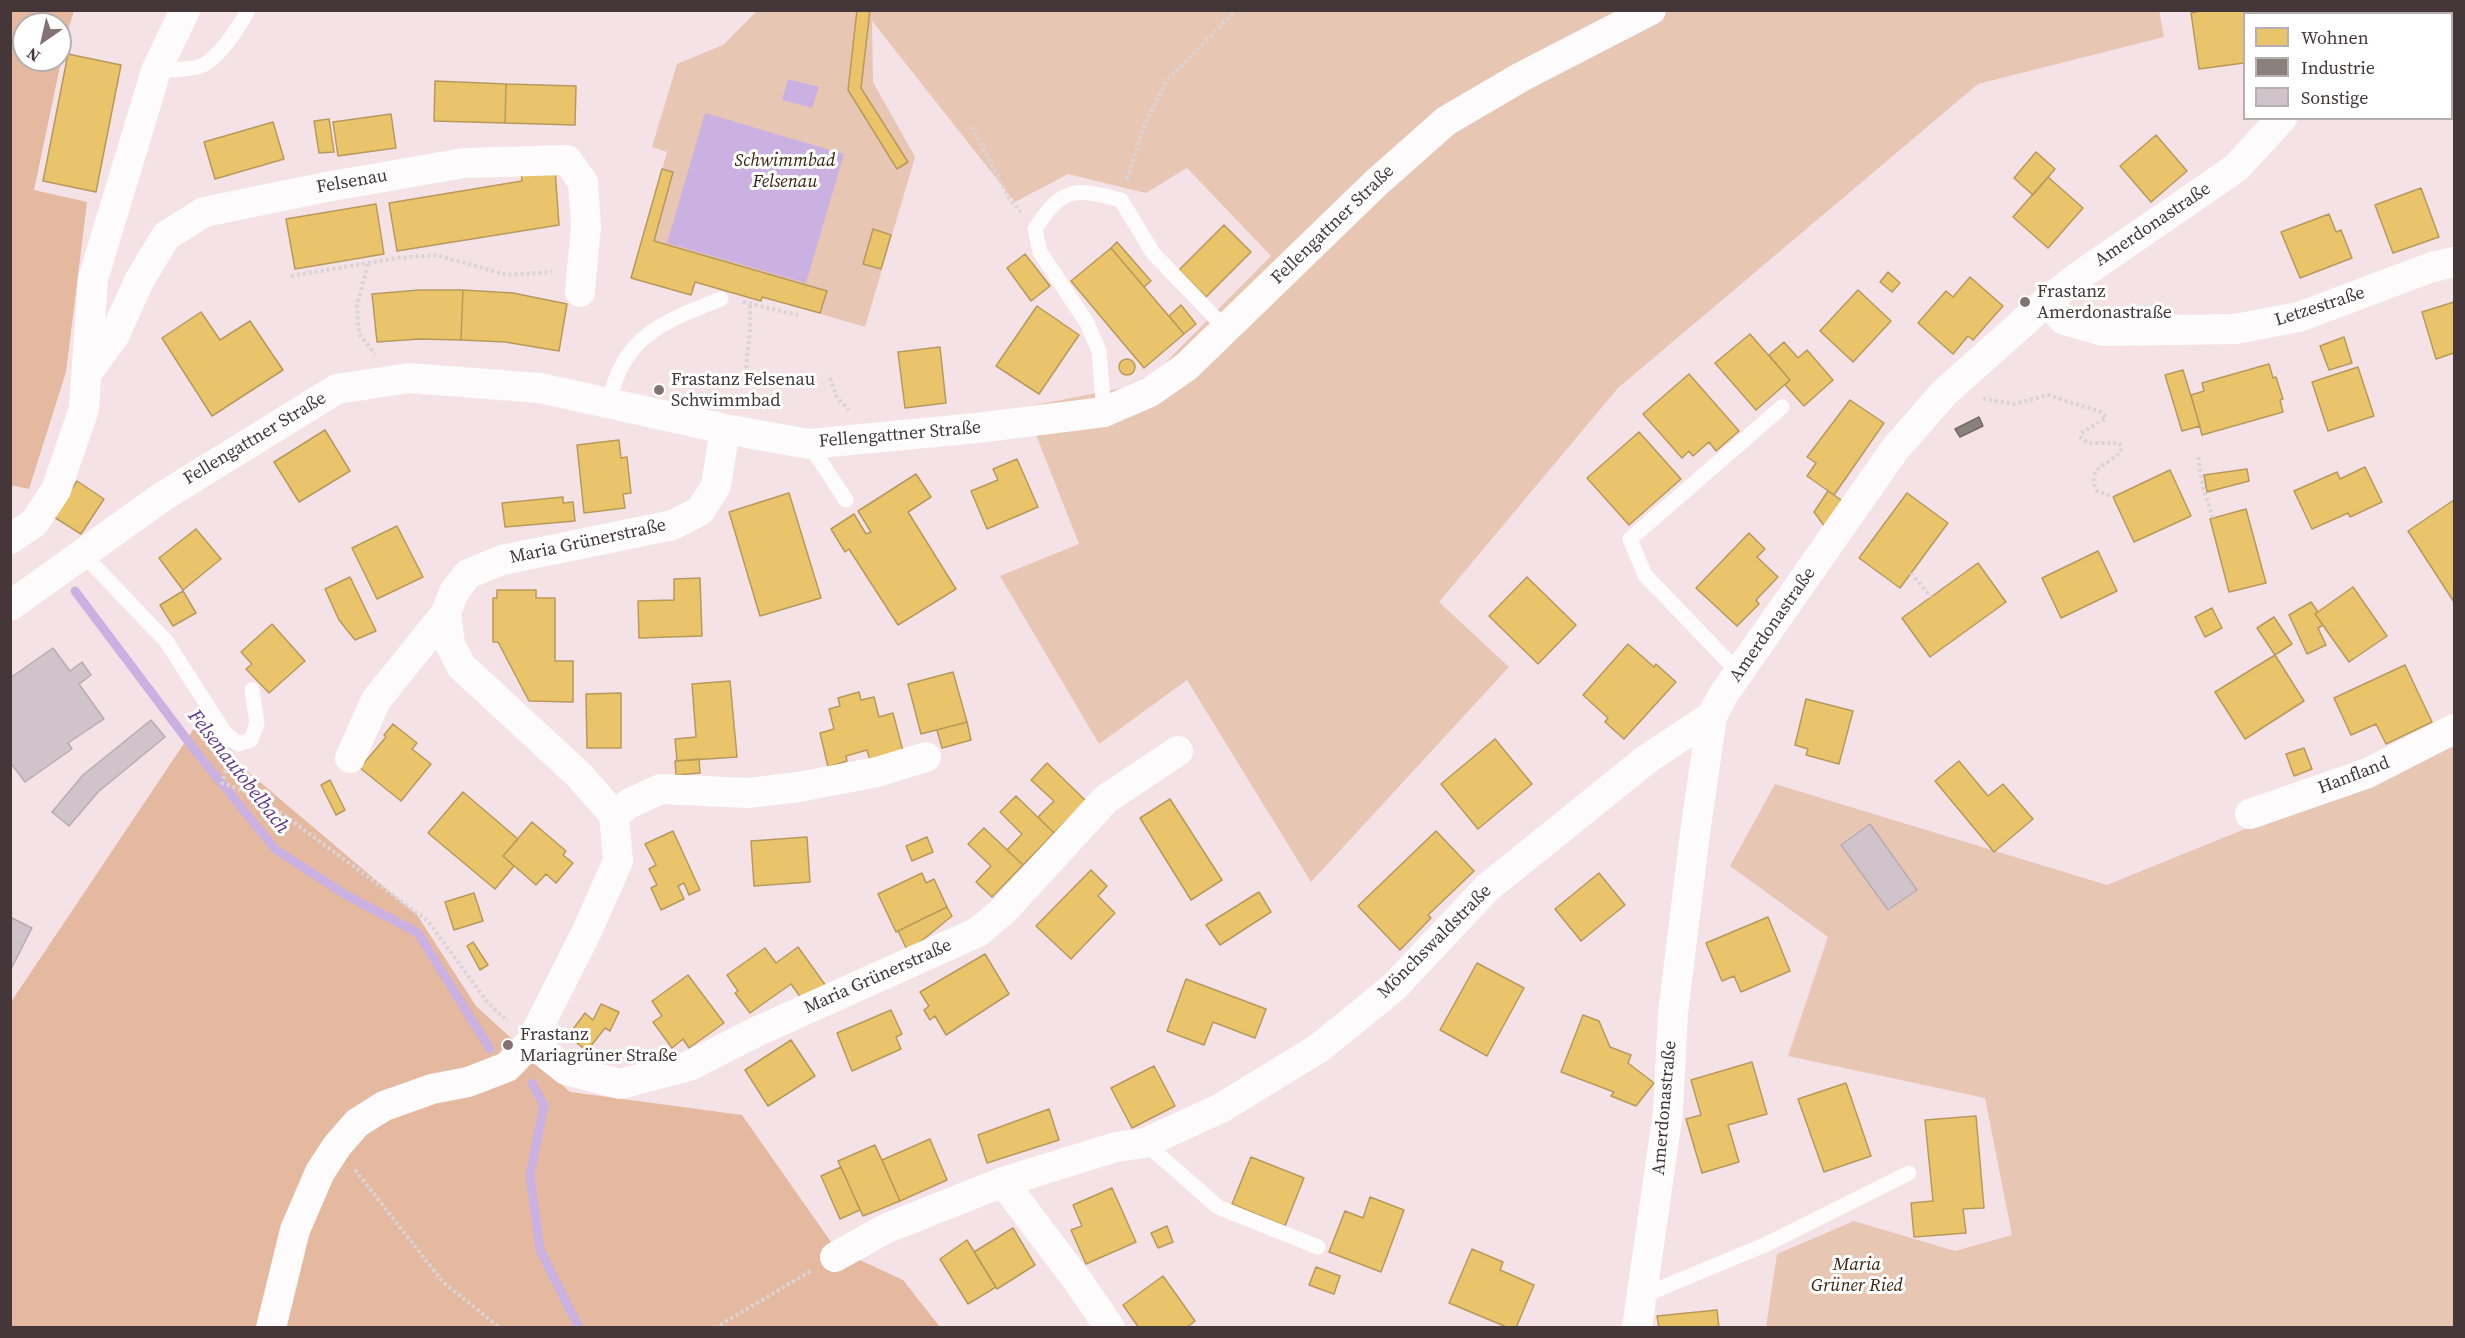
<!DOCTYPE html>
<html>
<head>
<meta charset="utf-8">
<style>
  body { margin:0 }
  #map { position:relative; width:2465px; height:1338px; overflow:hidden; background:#f4e2e6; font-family:"Source Serif 4",serif }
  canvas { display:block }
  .frame { position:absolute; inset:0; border:12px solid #45363a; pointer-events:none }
  .legend { position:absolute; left:2243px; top:12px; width:210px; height:108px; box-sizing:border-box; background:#fff; border:2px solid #b5afb0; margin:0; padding:8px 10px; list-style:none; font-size:18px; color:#45363a }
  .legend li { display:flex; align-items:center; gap:12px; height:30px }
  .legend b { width:30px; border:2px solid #b5afb0 }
  .north { position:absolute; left:12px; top:12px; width:60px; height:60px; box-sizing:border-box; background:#fff; border:2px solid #b5afb0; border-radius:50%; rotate:214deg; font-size:16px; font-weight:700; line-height:24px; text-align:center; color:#45363a }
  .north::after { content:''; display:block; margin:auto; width:21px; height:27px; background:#827276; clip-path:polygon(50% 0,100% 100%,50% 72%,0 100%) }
</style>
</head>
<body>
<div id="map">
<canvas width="2465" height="1338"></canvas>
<div class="frame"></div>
<ul class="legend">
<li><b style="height:16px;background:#e9c46a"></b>Wohnen</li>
<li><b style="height:16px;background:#8a817c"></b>Industrie</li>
<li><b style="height:16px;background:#d0c3c9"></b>Sonstige</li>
</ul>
<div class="north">N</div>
</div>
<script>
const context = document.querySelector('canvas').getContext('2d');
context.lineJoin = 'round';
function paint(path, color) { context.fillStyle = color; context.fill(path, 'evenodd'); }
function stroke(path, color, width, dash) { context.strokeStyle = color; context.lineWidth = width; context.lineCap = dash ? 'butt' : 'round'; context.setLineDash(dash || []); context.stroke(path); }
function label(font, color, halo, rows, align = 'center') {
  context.font = font + ' "Source Serif 4",serif'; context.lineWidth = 6; context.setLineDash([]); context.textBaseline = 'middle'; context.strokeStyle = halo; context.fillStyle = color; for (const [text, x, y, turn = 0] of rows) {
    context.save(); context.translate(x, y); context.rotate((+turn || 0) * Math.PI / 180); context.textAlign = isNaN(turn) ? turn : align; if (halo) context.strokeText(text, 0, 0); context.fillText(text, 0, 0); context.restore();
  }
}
paint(new Path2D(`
  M2159 10 2164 37 1978 84 1618 388 1439 602 1509 667 1311 882 1187 680 1099 744 1000 576 1079 544 1025 407 1122 388 1156 372 1271 256 1187 168 1146 193 1068 174 1015 202 872 21 873 82 915 157 865 327 763 297 761 301 695 282 691 295 631 278 667 152 652 147 677 64 723 45 757 11Z
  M2454 744V1327H1766L1777 1254 1854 1221 1955 1251 2012 1235 1985 1098 1788 1056 1828 937 1730 866 1775 784 2107 885Z`), '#e8c6b4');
paint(new Path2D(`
  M10 11H74L67 33 34 190 87 202 66 372 29 489 10 485ZM24 24H60V60H24Z
  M195 727 417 915 476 1006 570 1092 742 1115 836 1249 903 1280 940 1327 11 1328V1002Z`), '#e4b9a0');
paint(new Path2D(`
  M788 79 819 87 812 108 782 100Z
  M705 113 844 154 806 283 667 243Z`), '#cbb1e2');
const homes = new Path2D(`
  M857 10H870L861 88 908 162 897 169 848 90Z
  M2205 10H2261L2262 14H2244V63L2199 69 2191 13Z
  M2419 10H2454V56L2452 60V14H2420Z
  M68 54 121 65 96 192 43 181Z
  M435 81 506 84 505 123 434 121Z
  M506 84 576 86 575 125 505 123Z
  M391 114 396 148 338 156 333 122Z
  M329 119 334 152 319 153 314 121Z
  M273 122 284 159 215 179 204 142Z
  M2156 135 2187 171 2151 202 2120 166Z
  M2036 152 2055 169 2033 195 2014 178Z
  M555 169 559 225 397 251 389 203 522 181 521 171Z
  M662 169 673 172 654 241 827 291 820 313 762 297 761 301 695 282 691 295 631 278Z
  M2048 177 2083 208 2048 248 2013 217Z
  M2421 188 2439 237 2393 253 2375 205Z
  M376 204 384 254 295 269 286 219Z
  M2329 214 2336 232 2341 230 2352 258 2300 278 2281 232Z
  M1224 225 1251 252 1206 297 1179 270Z
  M873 229 891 235 881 269 863 264Z
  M1117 242 1151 281 1144 287 1111 248Z
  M1111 248 1184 334 1144 368 1071 281Z
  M1025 254 1050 286 1031 301 1007 268Z
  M1888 272 1900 283 1892 292 1880 282Z
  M1970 277 2003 306 1973 340 1968 336 1953 354 1918 323 1946 291 1953 297Z
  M419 290H463L461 340 420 339 377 342 372 294Z
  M463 290 513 293 567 304 559 351 505 342 461 340Z
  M1858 290 1891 321 1853 362 1820 331Z
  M2454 302V353L2436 359 2422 312Z
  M1181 305 1196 324 1184 334 1169 316Z
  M1037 306 1079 335 1039 394 996 366Z
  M201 312 220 340 250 321 283 370 212 416 162 338Z
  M1750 334 1790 380 1756 410 1715 363Z
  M2344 337 2352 363 2329 370 2320 346Z
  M1784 342 1798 358 1807 350 1833 380 1804 406 1785 385 1790 380 1769 355Z
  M940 347 946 403 905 408 898 352Z
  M1119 367a8 8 0 1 1 16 0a8 8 0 1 1-16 0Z
  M2269 364 2273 378 2276 377 2283 399 2280 400 2283 412 2202 435 2191 395 2204 391 2202 383Z
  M2358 367 2374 416 2328 431 2312 382Z
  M2183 370 2200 426 2182 431 2165 375Z
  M1689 374 1739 431 1716 451 1709 442 1693 456 1689 451 1682 458 1643 414Z
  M1850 400 1884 423 1834 495 1807 476 1816 463 1807 457Z
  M325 430 350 471 299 502 274 462Z
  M1639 432 1681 479 1629 525 1587 478Z
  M619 440 621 458 627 457 631 493 623 494 625 508 584 513 577 445Z
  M1017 459 1038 507 987 529 971 491 998 480 993 469Z
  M2365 467 2382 502 2350 517 2348 513 2312 529 2294 491 2337 472 2340 479Z
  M2247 469 2249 481 2207 492 2204 475Z
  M2170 470 2191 516 2134 542 2113 497Z
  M916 474 931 497 908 512 956 589 898 625 849 549 845 552 831 529 854 514 866 534 871 532 858 511Z
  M77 481 104 499 81 534 54 517Z
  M1828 491 1847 504 1828 531 1814 512Z
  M789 493 821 598 760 616 729 512Z
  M1907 493 1948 523 1900 588 1859 558Z
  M563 497V503L573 502 575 521 505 527 502 503Z
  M2454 500V602L2408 531Z
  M2246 509 2266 583 2229 592 2210 519Z
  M397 526 423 577 377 599 352 548Z
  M196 529 221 559 183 590 159 558Z
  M1749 533 1765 549 1757 557 1778 577 1756 600 1759 604 1737 626 1696 588Z
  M2098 551 2117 591 2061 618 2042 578Z
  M1978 563 2006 602 1930 657 1902 618Z
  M350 577 376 631 355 640 339 620 325 589Z
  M1527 577 1576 625 1538 664 1489 616Z
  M700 578 702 636 639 638 638 601 674 600V579Z
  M2353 587 2387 636 2349 662 2315 614Z
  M497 590H536V598H555V661H573V702L529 701 498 642H493V598H497Z
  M183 591 196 613 173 626 160 605Z
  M2311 602 2318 612 2315 614 2323 625 2318 628 2326 645 2307 654 2289 615Z
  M2212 608 2222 628 2205 637 2195 617Z
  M2274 617 2292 644 2275 655 2257 628Z
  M272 624 305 661 269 693 246 669 252 664 241 652Z
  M1628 644 1654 667 1656 664 1676 682 1624 739 1605 722 1608 718 1583 695Z
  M2275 655 2304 701 2245 739 2215 692Z
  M2405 665 2432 722 2386 744 2376 724 2351 735 2334 698Z
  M953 672 967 722 921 734 908 684Z
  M730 681 737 757 677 761 675 739 696 737 692 684Z
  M859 692 861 700 874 697 879 717 893 713 904 755 871 764 867 750 846 756 847 761 828 767 820 733 834 729 829 709 840 706 838 698Z
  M621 693V748H587L586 694Z
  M1806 699 1853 711 1839 764 1806 755 1808 749 1795 745Z
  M967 722 971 740 942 748 937 730Z
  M393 724 417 743 412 749 431 764 401 801 360 768 386 737 384 735Z
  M1495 739 1532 784 1478 829 1441 784Z
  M2304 748 2312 769 2294 776 2286 754Z
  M699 759 700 773 676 775 675 761Z
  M1959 761 1988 796 2003 784 2033 819 1994 852 1935 781Z
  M1047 763 1086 801 1054 833 1038 817 1054 801 1031 780Z
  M330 780 345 810 336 815 321 785Z
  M463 792 518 839 503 856 514 866 495 889 428 833Z
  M1016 796 1054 833 1023 865 1007 850 1022 834 1000 812Z
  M1170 799 1222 880 1191 900 1140 818Z
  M532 822 566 851 563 855 573 863 556 883 546 874 536 885 503 856Z
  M984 828 1023 865 992 897 976 882 991 866 968 844Z
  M673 831 700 890 689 895 684 883 678 886 684 899 661 910 651 888 657 885 649 869 656 865 645 844Z
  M1436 831 1474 871 1428 915 1431 918 1400 950 1358 906Z
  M807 837 810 882 754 886 751 841Z
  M927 837 933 852 912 861 906 846Z
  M1091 870 1107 886 1098 896 1115 913 1071 959 1036 926Z
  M922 873 926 883 934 879 947 907 896 932 878 894Z
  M1599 873 1625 905 1581 941 1555 909Z
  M1259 892 1271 912 1220 945 1206 925Z
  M474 893 483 921 454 930 445 902Z
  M947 907 952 916 908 952 898 931Z
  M1768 917 1790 971 1741 992 1734 976 1722 981 1706 943Z
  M473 942 488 965 480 970 467 946Z
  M798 947 826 986 804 1002 791 984 750 1013 735 993 738 991 727 975 765 948 776 963Z
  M985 954 1009 994 946 1035 935 1016 930 1020 924 1010 929 1006 920 992Z
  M1477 963 1524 988 1487 1056 1440 1030Z
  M688 975 724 1023 689 1048 683 1039 672 1048 653 1022 662 1016 652 1001Z
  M1186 979 1266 1009 1255 1038 1213 1022 1204 1045 1167 1031Z
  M601 1004 619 1012 610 1031 605 1028 587 1051 568 1036 585 1013 593 1020Z
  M891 1010 902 1034 896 1037 901 1049 852 1071 837 1033Z
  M1583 1015 1599 1021 1610 1047 1631 1055 1628 1063 1654 1083 1636 1106 1611 1096 1614 1092 1561 1072Z
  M791 1040 815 1076 768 1106 745 1070Z
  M1752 1062 1767 1114 1728 1125 1739 1162 1702 1173 1686 1119 1701 1115 1691 1080Z
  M1154 1066 1175 1106 1132 1128 1111 1088Z
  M1846 1083 1871 1156 1824 1172 1798 1099Z
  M1049 1109 1059 1140 987 1163 978 1135Z
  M1976 1116 1984 1208 1963 1209 1966 1233 1914 1237 1911 1203 1933 1201 1925 1120Z
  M930 1139 947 1180 900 1201 882 1160Z
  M875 1145 900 1201 863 1216 838 1161Z
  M1251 1157 1304 1178 1285 1226 1232 1204Z
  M841 1167 860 1210 840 1219 821 1176Z
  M1112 1188 1136 1242 1086 1264 1071 1230 1082 1226 1073 1205Z
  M1370 1197 1404 1210 1381 1272 1329 1252 1345 1211 1363 1218Z
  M1167 1226 1173 1242 1158 1248 1151 1233Z
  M1013 1228 1035 1265 997 1289 974 1252Z
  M967 1240 996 1287 968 1304 940 1259Z
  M1472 1249 1503 1262 1500 1270 1534 1285 1516 1328H1509L1449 1303Z
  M1316 1267 1340 1276 1334 1294 1309 1285Z
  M1163 1276 1195 1321 1186 1328H1139L1123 1305Z
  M1717 1310 1719 1328H1659L1657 1316Z`);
paint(homes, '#e9c46a');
stroke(homes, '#b8995c', 1.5);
const industry = new Path2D(`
  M1979 417 1983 426 1960 437 1955 429Z`);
paint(industry, '#8a817c');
stroke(industry, '#756a68', 1.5);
stroke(new Path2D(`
  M75 591 194 749 275 849 346 895 418 933 490 1049
  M532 1083 544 1105 530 1175 540 1250 579 1328`), '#cbb1e2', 9);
const building = new Path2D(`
  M53 648 70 671 82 662 91 675 79 684 104 719 68 743 72 749 25 782 10 762V678Z
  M151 720 165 737 98 792 69 826 52 812 83 775Z
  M1870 824 1917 890 1888 910 1841 845Z
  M10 917 32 928 10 971Z`);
paint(building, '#d0c3c9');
stroke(building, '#b9abb1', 1.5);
stroke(new Path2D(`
  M972 127 1009 198 1021 212
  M1127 179 1143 128 1167 80 1231 16 1234 10
  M368 264 357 305 359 334 375 354
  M291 276 397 258 436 255 507 275 552 272
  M743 302 798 315
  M746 368 750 330V303
  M830 378 837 398 849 410
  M1983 399 2014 404 2048 395 2101 412 2106 418 2081 433V438L2089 443H2119L2122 447C2118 465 2083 463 2097 491L2113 497
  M2198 457 2203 488 2213 518
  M1911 573 1931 597
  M241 766 236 773 225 772 222 783 258 796 428 921 488 1003 508 1021
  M355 1170 443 1282 500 1328
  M715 1328 811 1271`), '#dad4d6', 4, [3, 3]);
stroke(new Path2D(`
  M156 71C170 70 185 70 198 67 217 62 239 27 248 10
  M609 403C622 336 663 322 721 299
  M1104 412 1099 351 1087 323 1040 252 1035 229C1063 186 1075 188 1121 200L1153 253 1226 329
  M809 444 846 500
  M83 554 166 641 225 733 238 744 251 740 257 723 252 690
  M1739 673 1645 575 1630 539 1782 407
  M1145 1143 1218 1207 1318 1247
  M1642 1296 1767 1244 1909 1173`), '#fdfbfb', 15);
stroke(new Path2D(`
  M2367 14 2369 10
  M2046 302 2064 320 2104 331 2235 329 2299 317 2432 267 2454 262
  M87 373 114 336 139 281 166 236 204 212 326 187 464 163 567 160 583 182 586 226 580 292
  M10 539 34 523 56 490 84 409 93 279 156 71 185 10
  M10 606 162 497 337 389 409 378 540 388 725 429 809 444 977 428 1104 412 1150 392 1186 367 1376 183 1446 121 1521 77 1651 10
  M350 758 376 700 446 613
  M2250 814 2368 773 2454 729
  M614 815 630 803 661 789 748 793 799 787 877 772 926 757
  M531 1042 566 1070 620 1084 689 1066 758 1031 978 932 1003 911 1106 799 1178 751
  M1003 1182 1080 1284 1110 1328
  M835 1257 885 1229 1003 1182 1116 1147 1145 1143 1221 1108 1319 1048 1394 987 1487 888 1647 759 1712 716
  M271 1328 295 1230 320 1172 337 1146 357 1123 384 1106 432 1089 468 1082 507 1067 531 1042 587 931 618 861 614 815 579 775 461 666 450 644 446 613 454 592 468 574 502 560 673 525 700 511 716 486 725 429
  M1637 1328 1668 1112 1673 1013 1695 833 1712 716 1723 695 1895 449 1944 393 2046 302 2079 276 2236 168 2282 118`), '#fdfbfb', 30);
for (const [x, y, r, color] of [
  [2025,302,6,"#827276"],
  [659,390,6,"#827276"],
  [508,1045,6,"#827276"]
]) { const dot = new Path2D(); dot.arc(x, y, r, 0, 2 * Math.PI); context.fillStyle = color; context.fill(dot); stroke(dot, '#fff', 2); }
label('italic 18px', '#3d220d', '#fff', [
  ["Schwimmbad",785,161],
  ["Felsenau",785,182],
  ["Maria",1857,1265],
  ["Grüner Ried",1857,1286]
]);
label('18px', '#45363a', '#fff', [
  ["Felsenau",352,182,-10],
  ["Fellengattner Straße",1333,225,-44],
  ["Amerdonastraße",2153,225,-34],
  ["Letzestraße",2320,307,-18],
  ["Fellengattner Straße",900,435,-5],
  ["Fellengattner Straße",255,439,-31],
  ["Maria Grünerstraße",588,542,-12],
  ["Amerdonastraße",1773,625,-55],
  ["Hanfland",2354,776,-21],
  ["Mönchswaldstraße",1435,942,-45],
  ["Maria Grünerstraße",878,977,-24],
  ["Amerdonastraße",1665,1108,-85]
]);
label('18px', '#45363a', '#fff', [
  ["Frastanz",2037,292],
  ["Amerdonastraße",2037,313],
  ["Frastanz Felsenau",671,380],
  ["Schwimmbad",671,401],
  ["Frastanz",520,1035],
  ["Mariagrüner Straße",520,1056]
], 'left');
label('italic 20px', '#5d3686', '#fff', [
  ["Felsenautobelbach",238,772,52]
]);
</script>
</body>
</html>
